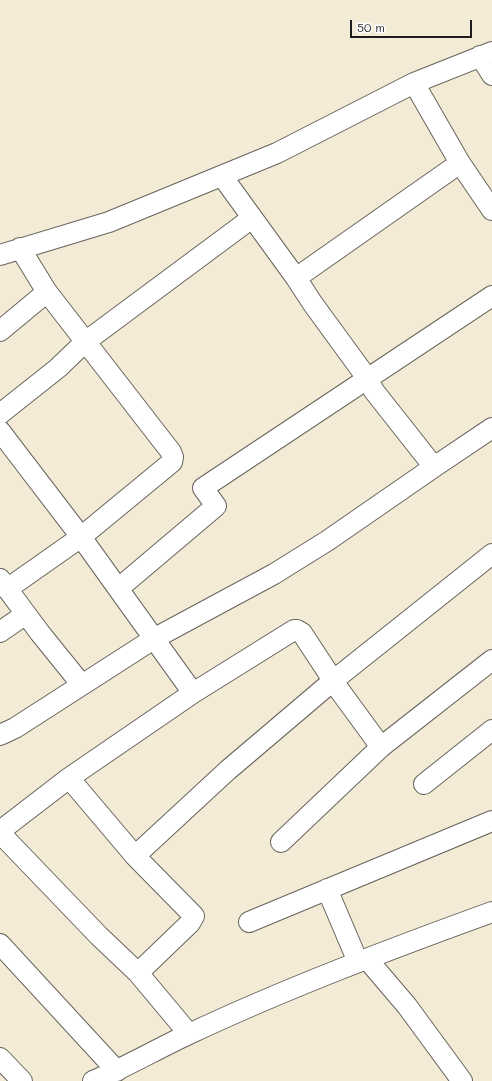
<!DOCTYPE html>
<html>
<head>
<meta charset="utf-8">
<style>
  body { margin:0 }
  #map { position:relative; width:492px; height:1081px; overflow:hidden; background:#f3ebd5; font-family:Mali,sans-serif }
  canvas { display:block }
  .scale { position:absolute; left:350px; top:20px; width:122px; height:18px; box-sizing:border-box; border:2px solid #1c1c1c; border-top:0; padding-left:5px; font-size:12px; line-height:14px; white-space:nowrap; color:#1c1c1c; -webkit-text-stroke:3px #fff; paint-order:stroke }
</style>
</head>
<body>
<div id="map">
<canvas width="492" height="1081"></canvas>
<div class="scale">50 m</div>
</div>
<script>
const context = document.querySelector('canvas').getContext('2d');
context.lineJoin = 'round';
function stroke(path, color, width, dash) { context.strokeStyle = color; context.lineWidth = width; context.lineCap = dash ? 'butt' : 'round'; context.setLineDash(dash || []); context.stroke(path); }
const minor = new Path2D(`
  M480 56 492 75
  M414 83 460 163 492 210
  M222 176 296 278 313 304 367 378 374 391 434 467
  M0 255 109 222 277 153 414 83 492 52
  M296 278 460 163
  M0 331 47 292
  M0 414 58 368 85 342 252 218
  M0 431 81 537 193 693
  M0 579 40 633 82 685
  M119 588 216 506 203 488 492 296
  M7 589 81 537 172 462 173 457 171 452 47 292 20 248
  M0 632 26 614
  M0 735 15 728 155 638 274 574 327 541 434 467 492 428
  M69 778 135 856 194 916 190 923 138 973
  M424 784 492 730
  M0 831 69 778 193 693 294 630H297L302 633 340 691 381 747
  M0 833 99 936 138 973 189 1034
  M281 842 381 747 492 660
  M135 856 228 770 334 680 492 554
  M327 889 358 962
  M249 922 492 821
  M0 944 117 1071
  M367 959 407 1006 462 1081
  M0 1058 22 1081
  M93 1081C126 1067 157 1049 189 1034 287 988 390 949 492 912`);
stroke(minor, '#67645d', 22);
stroke(minor, '#fff', 20);
</script>
</body>
</html>
